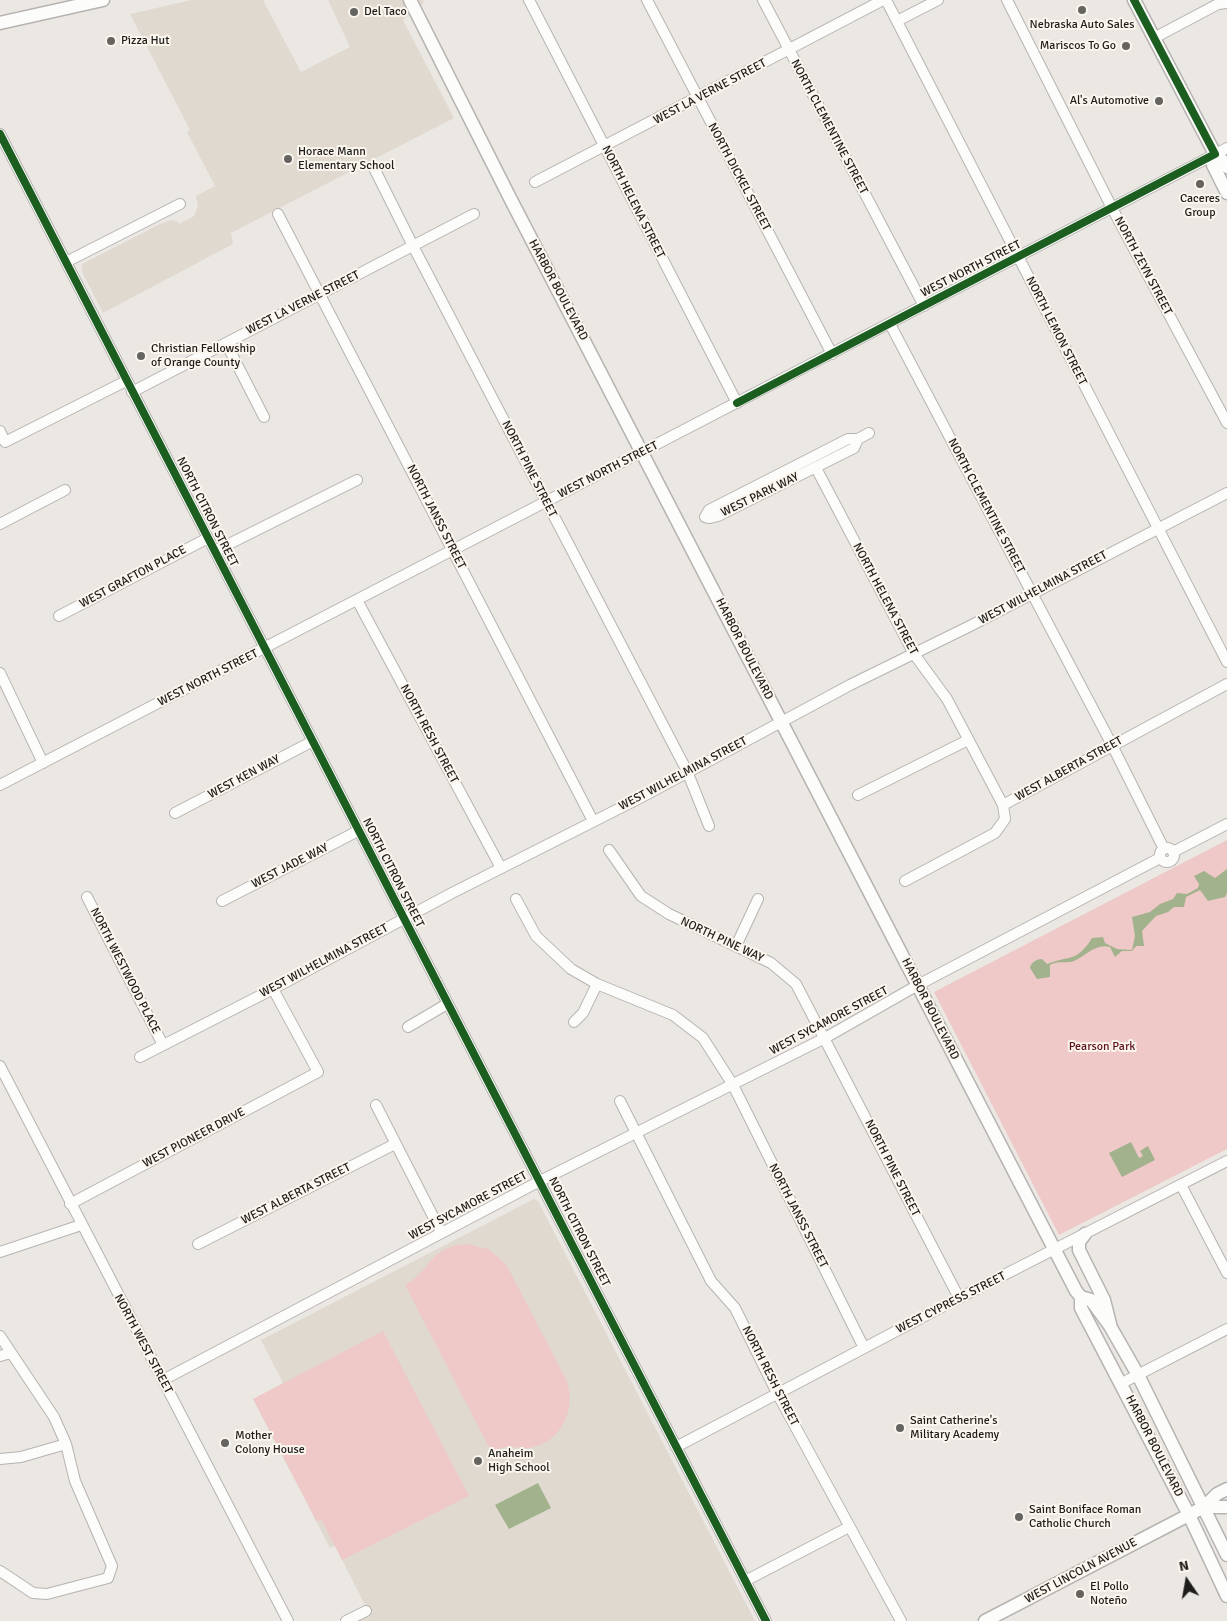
<!DOCTYPE html>
<html>
<head>
<meta charset="utf-8">
<style>
  body { margin:0 }
  #map { position:relative; width:1227px; height:1621px; overflow:hidden; background:#ebe8e4; font-family:Signika,sans-serif }
  canvas { display:block }
  .north { position:absolute; left:1162px; top:1556px; width:50px; height:50px; -webkit-text-stroke:4px #fbf6ee; paint-order:stroke; rotate:348deg; font-size:14px; font-weight:700; line-height:20px; text-align:center; color:#1f1d1b }
  .north::after { content:''; display:block; margin:auto; width:18px; height:22px; background:#1f1d1b; clip-path:polygon(50% 0,100% 100%,50% 72%,0 100%) }
</style>
</head>
<body>
<div id="map">
<canvas width="1227" height="1621"></canvas>
<div class="north">N</div>
</div>
<script>
const context = document.querySelector('canvas').getContext('2d');
context.lineJoin = 'round';
function paint(path, color) { context.fillStyle = color; context.fill(path, 'evenodd'); }
function stroke(path, color, width, dash) { context.strokeStyle = color; context.lineWidth = width; context.lineCap = dash ? 'butt' : 'round'; context.setLineDash(dash || []); context.stroke(path); }
function label(font, color, halo, rows, align = 'center') {
  context.font = font + ' Signika,sans-serif'; context.lineWidth = 4; context.setLineDash([]); context.textBaseline = 'middle'; context.strokeStyle = halo; context.fillStyle = color; for (const [text, x, y, turn = 0] of rows) {
    context.save(); context.translate(x, y); context.rotate((+turn || 0) * Math.PI / 180); context.textAlign = isNaN(turn) ? turn : align; if (halo) context.strokeText(text, 0, 0); context.fillText(text, 0, 0); context.restore();
  }
}
paint(new Path2D(`
  M191 0H263L301 72 350 47 328 0H424L423 4 403 20 454 118 231 233 233 244 103 313 82 272V264L162 223 171 220 177 221 179 224 194 216 198 206 196 196 215 186 187 132 190 130 130 14Z
  M534 1199 538 1201 755 1621H354L369 1613 335 1546 330 1548 253 1399 283 1383 261 1340Z`), '#e0d9d0');
paint(new Path2D(`
  M1227 840V1149L1059 1235 934 992Z
  M467 1244 488 1249 506 1264 567 1381C576 1409 562 1442 530 1448 522 1449 514 1446 506 1447 502 1447 496 1451 492 1453L405 1285C432 1271 427 1247 467 1244Z
  M383 1331 469 1496 342 1560 321 1519 317 1522 253 1399Z`), '#eec9c7');
paint(new Path2D(`
  M1227 869V893L1225 897 1208 901 1200 890 1186 897 1184 907H1174L1168 912 1156 916 1142 931 1144 946H1136L1132 951H1122L1115 957 1110 947C1095 943 1086 956 1074 961 1065 964 1058 960 1050 965V977L1037 979 1030 968C1031 962 1037 959 1042 959L1047 964C1071 955 1077 962 1092 938L1103 937 1105 943 1117 949 1132 950 1135 936 1132 917 1150 912 1160 904 1173 899 1177 893 1187 894 1198 888 1199 884 1194 876 1204 871 1215 878Z
  M1131 1142 1139 1158 1143 1156 1140 1151 1148 1146 1155 1160 1122 1177 1109 1153Z
  M538 1483 551 1508 509 1529 495 1505Z`), '#a2b28c');
const minor = new Path2D(`
  M529 0 737 403
  M647 0 832 354
  M763 0 924 306
  M886 0 1227 662
  M1007 0 1112 208 1227 423
  M897 21 938 0
  M1154 38 1218 4 1227 3
  M0 134 766 1621
  M373 166 413 246 687 771 709 826
  M535 182 883 0
  M278 214 593 821
  M66 262 180 204
  M890 324 1112 745 1164 849
  M226 343 264 417
  M132 392 474 214
  M0 431 5 442 126 381
  M858 439H848L709 510 705 517 710 518 718 516 854 448 858 439 869 433
  M816 468 914 654 947 699 1003 805
  M0 524 65 490
  M215 551 357 480
  M357 600 501 868
  M59 616 208 538
  M0 673 43 763
  M0 785 1227 148
  M858 795 968 740
  M175 813 313 741
  M1160 855a7 7 0 1 1 14 0a7 7 0 1 1-14 0Z
  M609 850 641 896 669 914 771 963 796 984 959 1298
  M1173 852 1227 824
  M905 881 995 833 1005 819 1003 805 1227 684
  M87 897 163 1045
  M516 899 536 936 571 969 597 984 673 1015 703 1038 733 1085 864 1348
  M222 901 358 831
  M736 946 758 899
  M574 1022 583 1013 597 984
  M408 1027 447 1004
  M140 1057 273 989 452 893 640 798 850 685 970 626 1227 493
  M0 1066 288 1621
  M620 1101 711 1281 735 1308 777 1393 901 1621
  M376 1105 441 1232
  M1181 1185 1227 1273
  M70 1204 318 1072 273 989
  M198 1244 395 1144
  M0 1252 81 1225
  M0 1336 54 1417 66 1444 75 1481 112 1566 108 1578 47 1594 33 1593 0 1571
  M0 1356 11 1353
  M163 1380 540 1181 825 1038 918 985 1160 858
  M1122 1383 1227 1329
  M676 1447 959 1298 1227 1161
  M0 1459 21 1457 66 1444
  M745 1581 849 1527
  M346 1621 366 1611`);
const major = new Path2D(`
  M410 0 510 198 1076 1291 1081 1297 1091 1300 1110 1326 1138 1375 1227 1555
  M1134 0 1215 154 1223 161 1227 167
  M0 23 103 0
  M1215 154 1213 165 1227 193
  M1085 1234 1079 1242V1250L1104 1300 1110 1324
  M1081 1297V1308L1189 1515 1227 1596
  M1204 1507H1227
  M985 1621 1204 1507 1217 1494 1227 1489`);
stroke(minor, '#b6b3b0', 12);
stroke(major, '#b6b3b0', 15);
stroke(minor, '#fcfcfb', 10);
stroke(major, '#fcfcfb', 12);
stroke(new Path2D(`
  M0 134 766 1621
  M737 403 1215 154 1134 0`), '#1b5e20', 8);
for (const [x, y, r, color] of [
  [1082,10,5,"#666461"],
  [354,12,5,"#666461"],
  [111,41,5,"#666461"],
  [1126,46,5,"#666461"],
  [1159,101,5,"#666461"],
  [288,159,5,"#666461"],
  [1200,184,5,"#666461"],
  [141,356,5,"#666461"],
  [900,1428,5,"#666461"],
  [225,1443,5,"#666461"],
  [478,1461,5,"#666461"],
  [1019,1517,5,"#666461"],
  [1080,1594,5,"#666461"]
]) { const dot = new Path2D(); dot.arc(x, y, r, 0, 2 * Math.PI); context.fillStyle = color; context.fill(dot); stroke(dot, '#fbf6ee', 2); }
label('12px', '#1f1d1b', '#fbf6ee', [
  ["Del Taco",364,12],
  ["Nebraska Auto Sales",1082,25,"center"],
  ["Pizza Hut",121,41],
  ["Mariscos To Go",1116,46,"right"],
  ["Al's Automotive",1149,101,"right"],
  ["Horace Mann",298,152],
  ["Elementary School",298,166],
  ["Caceres",1200,199,"center"],
  ["Group",1200,213,"center"],
  ["Christian Fellowship",151,349],
  ["of Orange County",151,363],
  ["Saint Catherine's",910,1421],
  ["Military Academy",910,1435],
  ["Mother",235,1436],
  ["Colony House",235,1450],
  ["Anaheim",488,1454],
  ["High School",488,1468],
  ["Saint Boniface Roman",1029,1510],
  ["Catholic Church",1029,1524],
  ["El Pollo",1090,1587],
  ["Noteño",1090,1601]
], 'left');
label('12px', '#1f1d1b', '#fbf6ee', [
  ["WEST LA VERNE STREET",710,92,-28],
  ["NORTH CLEMENTINE STREET",829,127,62],
  ["NORTH DICKEL STREET",739,177,62],
  ["NORTH HELENA STREET",633,202,63],
  ["NORTH ZEYN STREET",1143,266,62],
  ["WEST NORTH STREET",971,269,-27],
  ["HARBOR BOULEVARD",558,290,62],
  ["WEST LA VERNE STREET",303,303,-27],
  ["NORTH LEMON STREET",1056,331,63],
  ["NORTH PINE STREET",529,469,63],
  ["WEST NORTH STREET",608,470,-27],
  ["WEST PARK WAY",760,495,-26],
  ["NORTH CLEMENTINE STREET",986,506,62],
  ["NORTH CITRON STREET",207,512,63],
  ["NORTH JANSS STREET",436,517,63],
  ["WEST GRAFTON PLACE",133,577,-28],
  ["WEST WILHELMINA STREET",1043,588,-28],
  ["NORTH HELENA STREET",885,599,62],
  ["HARBOR BOULEVARD",744,649,63],
  ["WEST NORTH STREET",208,678,-27],
  ["NORTH RESH STREET",429,734,62],
  ["WEST ALBERTA STREET",1069,769,-29],
  ["WEST WILHELMINA STREET",683,774,-28],
  ["WEST KEN WAY",244,777,-28],
  ["WEST JADE WAY",290,866,-27],
  ["NORTH CITRON STREET",393,873,63],
  ["NORTH PINE WAY",722,940,25],
  ["WEST WILHELMINA STREET",324,961,-28],
  ["NORTH WESTWOOD PLACE",125,971,63],
  ["HARBOR BOULEVARD",930,1009,63],
  ["WEST SYCAMORE STREET",829,1021,-28],
  ["WEST PIONEER DRIVE",194,1138,-28],
  ["NORTH PINE STREET",892,1168,63],
  ["WEST ALBERTA STREET",296,1194,-27],
  ["WEST SYCAMORE STREET",468,1206,-28],
  ["NORTH JANSS STREET",798,1216,63],
  ["NORTH CITRON STREET",579,1232,63],
  ["WEST CYPRESS STREET",951,1303,-27],
  ["NORTH WEST STREET",143,1344,62],
  ["NORTH RESH STREET",770,1376,63],
  ["HARBOR BOULEVARD",1154,1446,63],
  ["WEST LINCOLN AVENUE",1081,1571,-28]
]);
label('12px', '#5d0f1c', '#fbf6ee', [
  ["Pearson Park",1102,1047]
]);
</script>
</body>
</html>
